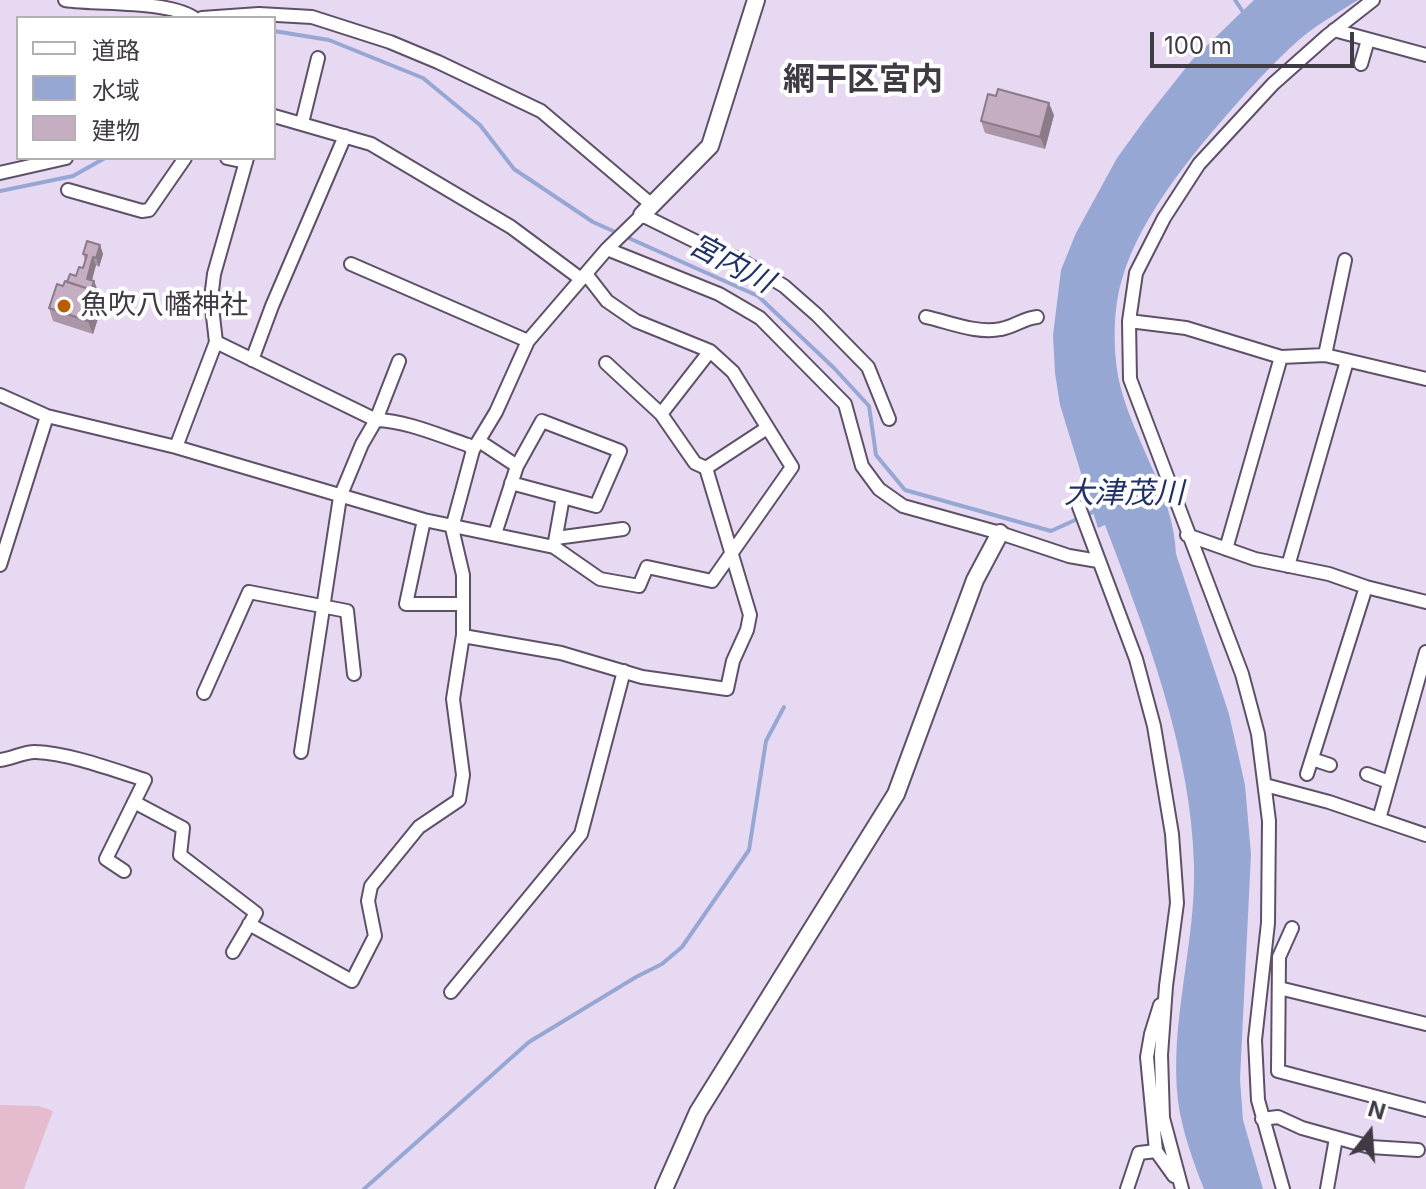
<!DOCTYPE html>
<html>
<head>
<meta charset="utf-8">
<style>
  body { margin:0 }
  #map { position:relative; width:1426px; height:1189px; overflow:hidden; background:#e8d9f3; font-family:Inter,"Noto Sans JP",sans-serif }
  canvas { display:block }
  .legend { position:absolute; left:16px; top:16px; width:260px; height:144px; box-sizing:border-box; background:#fff; border:2px solid #b3b0b4; margin:0; padding:10px 14px; list-style:none; font-size:24px; color:#403a44 }
  .legend li { display:flex; align-items:center; gap:16px; height:40px }
  .legend b { width:40px; border:2px solid #b3b0b4 }
  .north { position:absolute; left:1330px; top:1093px; width:80px; height:80px; -webkit-text-stroke:6px #fff; paint-order:stroke; rotate:17deg; font-size:22px; font-weight:700; line-height:32px; text-align:center; color:#403a44 }
  .north::after { content:''; display:block; margin:auto; width:28px; height:36px; background:#403a44; clip-path:polygon(50% 0,100% 100%,50% 72%,0 100%) }
  .scale { position:absolute; left:1150px; top:32px; width:204px; height:36px; box-sizing:border-box; border:4px solid #403a44; border-top:0; padding-left:10px; font-size:24px; line-height:28px; white-space:nowrap; color:#403a44; -webkit-text-stroke:6px #fff; paint-order:stroke }
</style>
</head>
<body>
<div id="map">
<canvas width="1426" height="1189"></canvas>
<ul class="legend">
<li><b style="height:10px;background:#fff"></b>道路</li>
<li><b style="height:22px;background:#97a7d4"></b>水域</li>
<li><b style="height:22px;background:#c6aec2"></b>建物</li>
</ul>
<div class="north">N</div>
<div class="scale">100 m</div>
</div>
<script>
const context = document.querySelector('canvas').getContext('2d');
context.lineJoin = 'round';
function paint(path, color) { context.fillStyle = color; context.fill(path, 'evenodd'); }
function stroke(path, color, width, dash) { context.strokeStyle = color; context.lineWidth = width; context.lineCap = dash ? 'butt' : 'round'; context.setLineDash(dash || []); context.stroke(path); }
function label(font, color, halo, rows, align = 'center') {
  context.font = font + ' Inter,"Noto Sans JP",sans-serif'; context.lineWidth = 8; context.setLineDash([]); context.textBaseline = 'middle'; context.strokeStyle = halo; context.fillStyle = color; for (const [text, x, y, turn = 0] of rows) {
    context.save(); context.translate(x, y); context.rotate((+turn || 0) * Math.PI / 180); context.textAlign = isNaN(turn) ? turn : align; if (halo) context.strokeText(text, 0, 0); context.fillText(text, 0, 0); context.restore();
  }
}
paint(new Path2D(`
  M0 1105 39 1106 53 1111 24 1189H0Z`), '#e5bccd');
paint(new Path2D(`
  M1254 0H1358C1344 9 1330 17 1317 26 1291 44 1268 70 1246 93 1200 145 1142 211 1122 279 1113 309 1113 346 1118 376 1130 437 1174 492 1176 554L1229 714 1245 785 1251 854 1240 1079 1243 1120 1263 1189H1204C1193 1161 1182 1131 1178 1101 1169 1023 1196 944 1194 865 1191 749 1146 633 1105 525L1098 528 1060 405 1055 373 1053 335 1061 270 1076 233 1117 158 1146 118 1192 60Z`), '#97a7d4');
stroke(new Path2D(`
  M1235 0 1245 15
  M274 31 329 40 423 78 480 125 514 169 593 222 758 296 834 368 869 406 876 455 905 490 1051 531 1095 511
  M0 191 73 176 105 158
  M364 1189 529 1042 636 977 662 964 682 947 749 850 766 741 784 707`), '#97a7d4', 4);
const minor = new Path2D(`
  M65 0C99 5 167 0 194 18
  M202 18 259 14 312 17 390 42 438 62 541 111 652 205
  M1334 30 1426 55
  M1361 64 1368 40
  M274 116 371 144 511 227 581 279
  M302 123 318 58
  M227 158 246 162
  M0 173 66 158
  M68 190 142 211 149 210 185 158
  M607 249 719 294 760 318 845 404 862 466 879 489 903 506 1000 533 1069 556 1098 561
  M351 264 528 341
  M926 317C949 322 977 334 1001 329 1014 327 1024 318 1037 317
  M1129 321 1186 328 1281 357 1325 355 1426 379
  M216 342 376 420C407 421 438 435 468 445L473 450
  M1325 355 1345 260
  M252 360 272 306 345 136
  M0 395 47 416 176 447 424 520 554 547 600 579 639 586 647 567 712 581 792 467 733 372 710 351 636 321 607 301 586 274
  M661 414 710 351
  M479 441 517 466
  M176 447 216 342 211 299 214 274 247 158
  M706 468 767 428
  M511 483 563 497
  M1079 507 1136 659 1154 726 1172 834 1177 903 1166 986 1161 1055 1163 1118 1182 1189
  M424 520 406 604H463
  M495 534 517 466 542 421 620 451 596 506 563 497 554 547
  M1187 535 1255 559 1329 574 1366 587 1426 602
  M556 538 623 529
  M1226 549 1281 357
  M0 565 47 416
  M1288 566 1347 361
  M463 636 561 653 642 677 727 689 733 661 747 630 750 615 706 468 695 463 661 414 606 363
  M204 693 249 592 347 611 354 674
  M301 752 340 497 362 444 376 420 399 361
  M1312 759 1330 765
  M0 760C12 759 25 751 36 752 68 753 114 770 145 780L106 859 124 871
  M1307 774 1366 587
  M1367 774 1389 782
  M1265 785 1329 802 1426 835
  M134 802 183 828 180 855 256 913 233 952
  M1379 819 1426 652
  M249 924 352 981 375 936 368 901 371 886 419 827 459 800 463 775 453 699 463 635V575L452 528 473 450 496 412 528 341 607 249 642 215 713 250 739 259 784 286 817 315 868 367 889 419
  M1292 928 1279 957 1278 1071 1426 1110
  M1279 988 1426 1024
  M451 992 581 834 624 671
  M1262 1119 1278 1117 1302 1128 1370 1147 1418 1150
  M1156 1151 1147 1057 1151 1034 1160 1005
  M1127 1189 1139 1153 1156 1151 1174 1176
  M1283 1189 1258 1100 1255 1040 1268 923 1269 821 1258 734 1242 674 1130 379 1129 321 1136 273 1164 218 1199 164 1273 84 1327 36 1373 0
  M1327 1189 1336 1138`);
const tertiary = new Path2D(`
  M642 215 710 146 756 0
  M664 1189 698 1112 896 794 975 580 1000 533`);
stroke(minor, '#5d5167', 16);
stroke(tertiary, '#5d5167', 20);
stroke(minor, '#fff', 12);
stroke(tertiary, '#fff', 16);
paint(new Path2D(`
  M1054 115 1045 149 985 133 981 121Z
  M100 245 103 254 99 267 96 265 92 280 94 281 97 289 95 296 101 309 93 334 53 321 49 308 63 286 76 276 83 268 85 260 83 254Z`), '#aa96a7');
paint(new Path2D(`
  M1049 103 1054 115 1045 149 1040 137Z
  M100 245 103 254 99 267 96 258Z
  M93 257 96 265 90 287 87 279Z
  M94 281 97 289 92 306 88 294Z
  M96 296 101 309 93 334 88 321Z`), '#8b7a88');
const building = new Path2D(`
  M998 89 1049 103 1040 137 981 121 988 94 996 96Z
  M87 241 100 245 96 258 93 257 87 279 94 281 90 294 89 289 67 282 70 274 76 276 79 267 83 268 87 255 83 254Z
  M65 281 89 289 88 294 96 296 88 321 49 308 57 284 63 286Z`);
paint(building, '#c6aec2');
stroke(building, '#8b7a88', 2);
for (const [x, y, r, color] of [
  [64,306,8,"#b85d01"]
]) { const dot = new Path2D(); dot.arc(x, y, r, 0, 2 * Math.PI); context.fillStyle = color; context.fill(dot); stroke(dot, '#fff', 3); }
label('28px', '#403a44', '#fff', [
  ["魚吹八幡神社",80,306]
], 'left');
label('italic 30px', '#213066', '#fff', [
  ["宮内川",731,264,28],
  ["大津茂川",1124,494]
]);
label('bold 32px', '#403a44', '#fff', [
  ["網干区宮内",863,80]
]);
</script>
</body>
</html>
